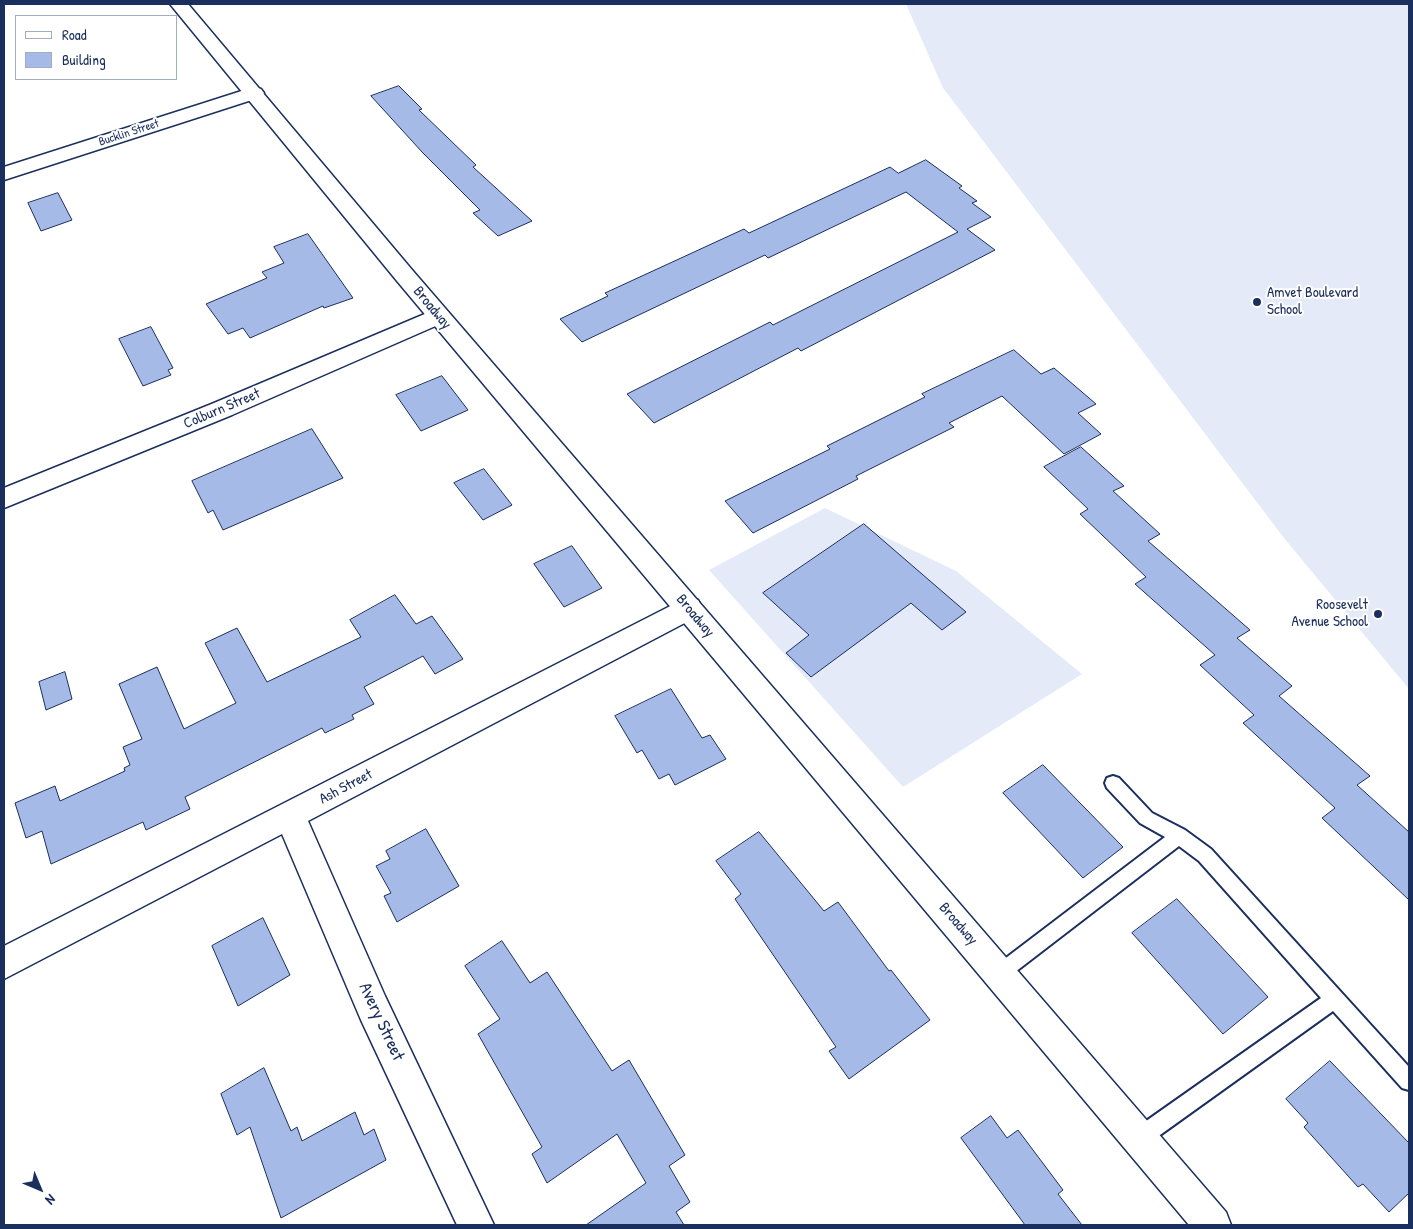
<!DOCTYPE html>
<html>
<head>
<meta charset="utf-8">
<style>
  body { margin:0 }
  #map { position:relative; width:1413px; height:1229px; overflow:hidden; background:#fff; font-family:"Patrick Hand",sans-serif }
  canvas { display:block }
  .frame { position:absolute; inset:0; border:5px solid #1b2f5e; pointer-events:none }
  .legend { position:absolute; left:15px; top:15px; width:162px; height:65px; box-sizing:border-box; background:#fff; border:1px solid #a4acbf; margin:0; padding:6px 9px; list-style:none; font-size:15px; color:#1b2f5e }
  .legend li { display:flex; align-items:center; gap:10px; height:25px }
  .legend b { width:25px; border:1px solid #a4acbf }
  .north { position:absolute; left:15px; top:1164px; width:50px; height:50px; -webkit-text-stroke:4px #fff; paint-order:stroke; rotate:135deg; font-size:14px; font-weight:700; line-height:20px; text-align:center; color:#1b2f5e }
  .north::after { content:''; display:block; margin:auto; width:18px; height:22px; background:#1b2f5e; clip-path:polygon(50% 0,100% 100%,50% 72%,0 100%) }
</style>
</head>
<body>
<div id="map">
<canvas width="1413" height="1229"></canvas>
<div class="frame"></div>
<ul class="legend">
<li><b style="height:6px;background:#fff"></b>Road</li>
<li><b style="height:14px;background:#a6bae8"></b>Building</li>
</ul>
<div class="north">N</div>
</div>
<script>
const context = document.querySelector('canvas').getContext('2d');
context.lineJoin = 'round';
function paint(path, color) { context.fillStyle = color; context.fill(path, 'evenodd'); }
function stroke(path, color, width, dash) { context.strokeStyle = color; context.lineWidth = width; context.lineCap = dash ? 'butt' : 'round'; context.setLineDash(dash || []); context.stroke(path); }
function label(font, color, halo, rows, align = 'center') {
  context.font = font + ' "Patrick Hand",sans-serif'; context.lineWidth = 4; context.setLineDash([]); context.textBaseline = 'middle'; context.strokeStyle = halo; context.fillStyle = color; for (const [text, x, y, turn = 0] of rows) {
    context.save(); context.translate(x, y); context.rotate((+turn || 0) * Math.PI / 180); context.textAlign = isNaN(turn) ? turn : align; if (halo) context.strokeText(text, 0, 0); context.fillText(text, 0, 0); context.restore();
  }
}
paint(new Path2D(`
  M906 4H1409V689L1284 538 943 88Z
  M825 508 956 571 1082 674 903 787 709 570Z`), '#e4eaf8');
const building = new Path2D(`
  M399 86 422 109 419 110 476 165 473 167 532 221 498 236 473 213 480 210 422 152 371 96Z
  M926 160 962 186 959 188 977 201 972 203 991 217 967 229 995 250 801 351 798 348 654 423 627 394 770 322 773 325 958 232 906 192 768 258 765 255 582 342 560 319 608 296 605 293 744 229 749 233 890 167 898 173Z
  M58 193 72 220 41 231 28 203Z
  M308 234 353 298 324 308 323 306 250 338 243 328 228 334 206 304 267 278 262 272 284 263 274 247Z
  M151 327 173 368 168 370 171 375 143 386 119 339Z
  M1014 350 1041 374 1054 368 1096 404 1078 413 1101 434 1064 454 1002 396 949 423 954 427 856 476 858 479 753 533 725 501 830 449 827 446 925 397 922 394Z
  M442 376 468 410 421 431 396 395Z
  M312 429 343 478 223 530 213 510 208 513 192 481Z
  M1081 447 1124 486 1113 491 1160 534 1148 541 1250 630 1237 638 1292 686 1279 696 1370 776 1357 785 1409 832V900L1322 818 1335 808 1243 723 1254 715 1200 665 1215 655 1135 584 1146 577 1080 514 1088 509 1044 467Z
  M484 469 512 505 483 520 454 483Z
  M864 524 966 612 942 630 911 603 811 677 786 653 809 635 763 593Z
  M572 546 602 588 564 607 534 564Z
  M395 595 416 624 432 616 463 659 435 674 423 656 364 687 374 704 352 715 354 719 325 733 322 728 185 797 190 809 146 830 143 822 51 864 42 831 26 838 15 803 55 786 60 801 125 771 124 768 130 765 123 747 142 739 119 684 157 667 184 729 236 703 205 643 237 628 267 682 361 637 350 620Z
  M65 672 72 699 46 710 39 682Z
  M671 689 702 738 710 735 726 759 675 785 669 774 659 779 642 750 637 753 615 716Z
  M1043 765 1123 847 1083 878 1003 793Z
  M426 829 459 886 397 922 384 896 391 893 376 866 390 859 386 851Z
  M759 832 824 911 838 902 889 971 891 970 930 1020 849 1079 829 1051 836 1047 735 899 741 894 716 861Z
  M1177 899 1268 997 1223 1034 1132 933Z
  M263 918 290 975 238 1006 212 946Z
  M502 941 530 983 547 972 612 1071 629 1060 685 1155 669 1166 690 1202 676 1212 684 1225H586L646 1183 617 1134 547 1183 532 1154 542 1147 478 1034 500 1019 465 966Z
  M1330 1061 1409 1143V1193L1389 1212 1363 1184 1358 1187 1304 1127 1308 1123 1286 1099Z
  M264 1068 291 1131 297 1127 302 1141 355 1112 364 1135 374 1129 386 1160 281 1218 250 1127 237 1135 221 1094Z
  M991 1116 1007 1138 1018 1130 1063 1190 1058 1194 1082 1225H1025L961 1138Z`);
paint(building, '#a6bae8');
stroke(building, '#1b2f5e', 1);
const service = new Path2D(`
  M1113 776 1119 778 1152 813 1185 830 1211 849 1409 1067V1090L1402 1088 1333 1011 1146 1145 1139 1148 1132 1145 1129 1138 1132 1131 1321 998 1199 861 1179 846 1006 979 1000 982 994 979 991 973 994 967 1165 837 1140 823 1107 788 1105 783 1107 778Z`);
const minor = new Path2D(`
  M254 87 261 89 264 93 261 97 4 180V167Z
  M439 308 447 311 450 316 447 321 232 415 4 508V488L214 403Z
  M688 597 698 600 702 608 698 616 308 821 385 996 494 1225H457L361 1020 282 834 4 979V946Z`);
const tertiary = new Path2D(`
  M170 4H188L413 271 1226 1212 1231 1225H1189L397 281Z`);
stroke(service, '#1b2f5e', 4);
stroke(minor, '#1b2f5e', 3);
stroke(tertiary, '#1b2f5e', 3);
paint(service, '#fff');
paint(minor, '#fff');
paint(tertiary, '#fff');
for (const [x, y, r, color] of [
  [1257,302,5,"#1b2f5e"],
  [1378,614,5,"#1b2f5e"]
]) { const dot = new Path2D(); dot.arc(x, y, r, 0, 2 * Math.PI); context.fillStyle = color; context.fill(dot); stroke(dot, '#fff', 2); }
label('12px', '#1b2f5e', '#fff', [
  ["Bucklin Street",129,133,-18]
]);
label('15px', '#1b2f5e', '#fff', [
  ["Amvet Boulevard",1267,293],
  ["School",1267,310],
  ["Roosevelt",1368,605,"right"],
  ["Avenue School",1368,622,"right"]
], 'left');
label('15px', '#1b2f5e', '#fff', [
  ["Broadway",432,308,50],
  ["Colburn Street",222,409,-23],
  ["Broadway",695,616,50],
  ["Ash Street",346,787,-28],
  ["Broadway",958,924,49]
]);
label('18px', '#1b2f5e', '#fff', [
  ["Avery Street",381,1022,65]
]);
</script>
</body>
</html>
